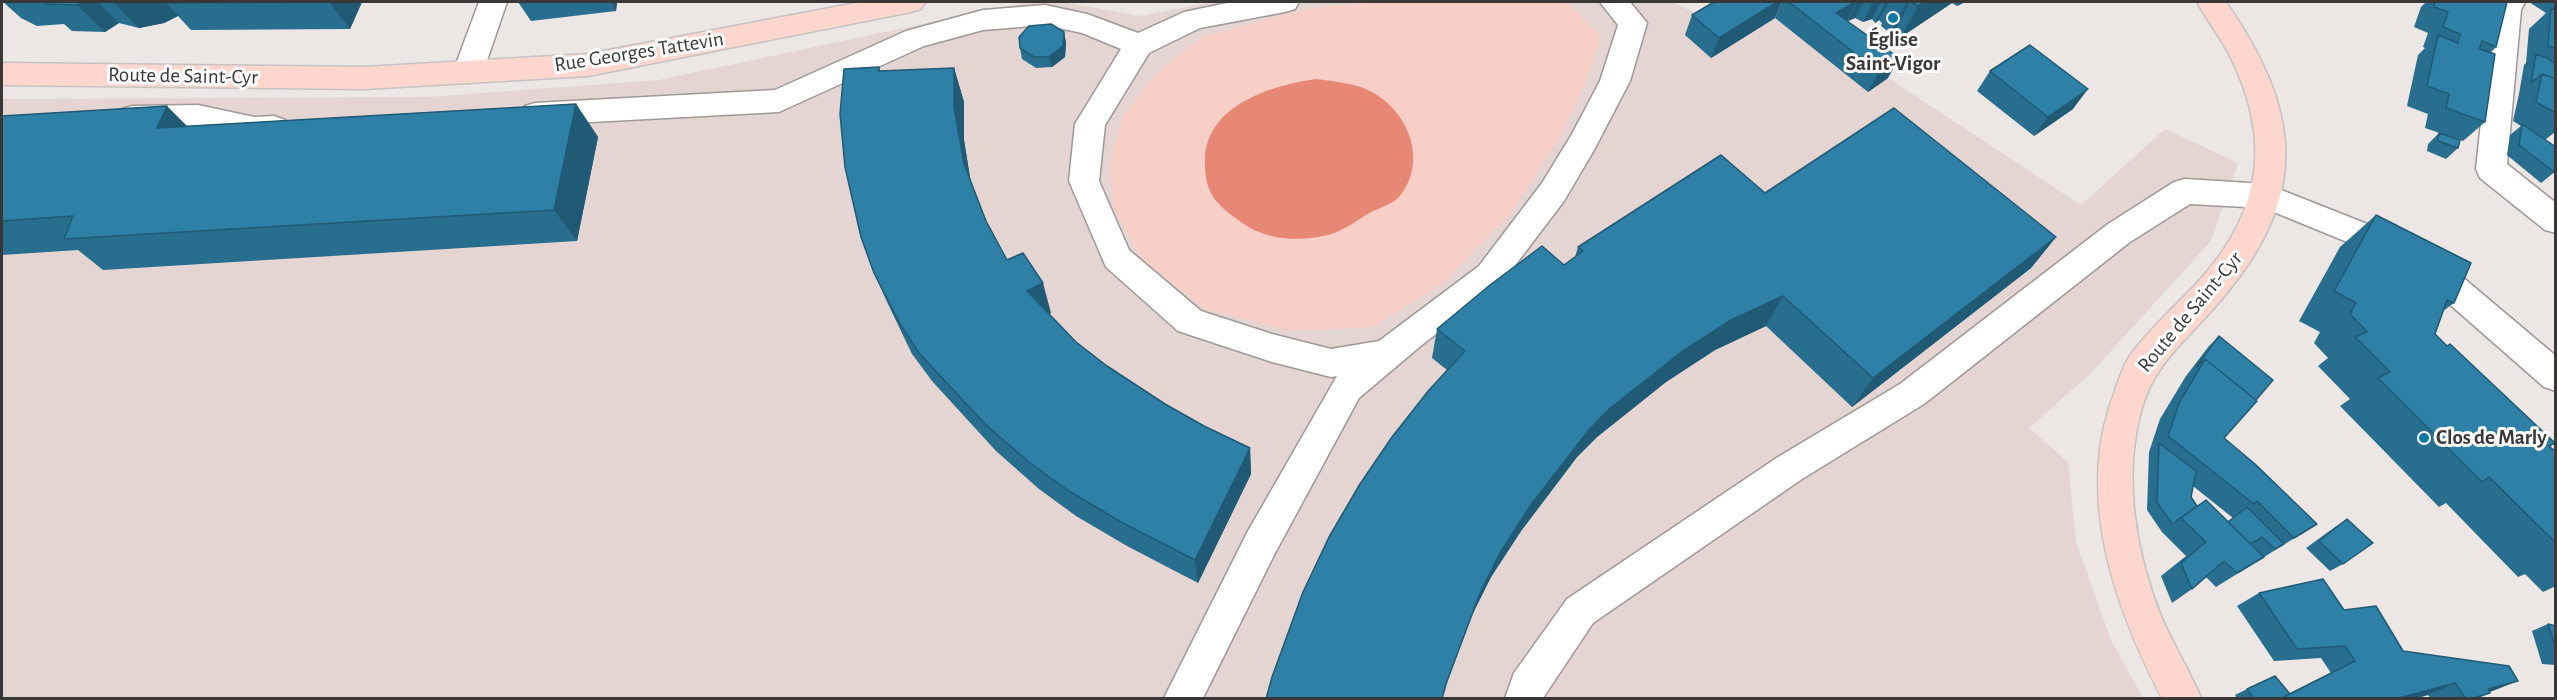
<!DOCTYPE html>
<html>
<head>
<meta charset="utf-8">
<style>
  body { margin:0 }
  #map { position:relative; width:2557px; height:700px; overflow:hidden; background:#ece6e4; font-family:"Alegreya Sans",sans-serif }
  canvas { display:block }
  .frame { position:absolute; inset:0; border:3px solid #3a3837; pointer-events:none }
</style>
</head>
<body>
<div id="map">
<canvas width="2557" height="700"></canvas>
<div class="frame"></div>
</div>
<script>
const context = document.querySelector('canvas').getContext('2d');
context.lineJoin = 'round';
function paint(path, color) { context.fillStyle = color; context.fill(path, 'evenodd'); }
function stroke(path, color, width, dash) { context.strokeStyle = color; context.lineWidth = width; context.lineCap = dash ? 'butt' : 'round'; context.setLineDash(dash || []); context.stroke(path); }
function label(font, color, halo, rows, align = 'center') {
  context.font = font + ' "Alegreya Sans",sans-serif'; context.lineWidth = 6; context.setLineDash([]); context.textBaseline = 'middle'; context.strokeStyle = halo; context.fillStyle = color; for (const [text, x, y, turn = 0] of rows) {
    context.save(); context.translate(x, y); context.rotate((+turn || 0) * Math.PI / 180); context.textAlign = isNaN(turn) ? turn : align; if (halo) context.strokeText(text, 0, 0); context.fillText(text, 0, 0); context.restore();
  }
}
paint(new Path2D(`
  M1026 2H1062L1141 16 1212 2H1673L1709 20 1754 2 1868 91 1888 78 2081 205 2165 129 2238 163 2211 241 2090 374 2029 428 2068 462 2076 542 2111 640 2143 698H2V99L428 97 659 80Z`), '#e4d5d3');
paint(new Path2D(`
  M1380 2H1567L1601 37 1583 89 1559 138 1510 214 1442 284 1371 328 1287 330 1205 309 1142 259 1114 210 1110 162 1124 115 1156 74 1202 37 1311 8Z`), '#f8cfc7');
paint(new Path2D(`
  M1316 79C1337 82 1359 83 1377 95 1411 117 1427 164 1399 197 1392 204 1380 208 1371 212 1359 219 1345 230 1331 234 1305 242 1267 241 1244 224 1218 206 1205 196 1205 163 1204 106 1269 86 1316 79Z`), '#e78776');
const minor = new Path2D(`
  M479 2H507L483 72 478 80 468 83 458 80 453 72Z
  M1232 2H1299L1295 9 1285 12 1200 28 1149 53 1105 125 1099 181 1129 250 1201 311 1272 334 1331 349 1379 341 1479 266 1542 183 1572 134 1600 81 1618 25 1600 2H1630L1647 23 1630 81 1594 150 1564 201 1501 284 1423 344 1359 398 1274 555 1203 698H1164L1248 531 1337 376 1331 377 1272 362 1178 331 1106 267 1069 181 1075 124 1121 49 1082 33 1045 25 983 30 924 46 779 112 535 125 525 122 520 114 525 106 535 103 775 90 906 31 983 10 1045 5 1087 14 1138 33 1184 12Z
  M2497 2H2525L2521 10 2507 164 2556 203V233L2545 230 2480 178 2476 169 2493 10Z
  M198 105 254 117 274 116 285 120 289 128 285 136C253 146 228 130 197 127 172 126 145 133 122 125L117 117 122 109 132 106Z
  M2185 179 2266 184 2428 248 2556 356V391L2544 387 2406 266 2264 208 2190 204 2130 242 1924 404 1802 479 1593 623 1543 698H1505L1514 673 1567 599 1778 457 1900 384 2108 224 2174 182Z`);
const major = new Path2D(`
  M861 2H925L921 9 911 12 588 76 364 89 2 85V63L364 67 588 54Z
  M2197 2H2226C2305 116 2309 201 2215 307 2186 340 2154 365 2142 408 2122 477 2136 556 2163 621 2175 647 2190 672 2201 698H2162C2114 606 2074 493 2115 391 2119 380 2122 367 2129 357 2150 327 2181 302 2205 274 2262 207 2270 139 2232 60 2222 39 2208 22 2197 2Z`);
stroke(minor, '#9e9897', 3);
stroke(major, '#c4c3c3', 3);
paint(minor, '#fff');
paint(major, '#fdd6ce');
paint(new Path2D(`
  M3 2H362L350 29 191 30 178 16 164 23 139 28 119 23 105 32 72 31 64 24 37 26 21 18Z
  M518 2H617L616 11 531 21Z
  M1782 2H1965L1957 6 1952 3 1901 37 1894 32 1890 33 1881 26 1882 23 1879 20 1875 23 1872 19 1863 22 1855 18 1848 21 1888 78 1868 92 1775 18Z
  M2426 2H2507L2496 47 2490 53 2485 122 2463 141 2460 140 2458 148 2446 159 2427 151 2428 144 2439 133 2457 139 2425 128 2428 114 2407 106 2418 55 2425 48 2423 47 2428 33 2414 27 2421 7Z
  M2529 2H2556V133L2555 132 2545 140 2556 171 2541 183 2507 155 2510 135 2521 126 2513 121 2519 94 2524 65 2526 63 2529 29 2546 13Z
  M1692 15 1775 18 1711 58 1685 35Z
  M1064 32 1066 43 1065 57 1052 67 1036 68 1022 59 1020 48Z
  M879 67 880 71 954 68 964 102V140L971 184 986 221 1007 260 1051 313 1049 314 1076 342 1107 366 1165 404 1204 426 1250 448 1251 474 1198 583 1127 546 1076 516 1039 489 996 451 932 381 912 354 888 304 874 273Z
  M1990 71 2073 109 2034 136 1977 91Z
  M576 104 598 137 577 241 103 270 78 250 2 255V116L187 126Z
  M1765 193 2056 237 2031 268 1852 407 1766 326 1715 350 1666 382 1597 437 1577 457 1521 531 1491 577 1472 615 1447 370 1432 358 1437 329 1564 265 1575 257 1578 247Z
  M2376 215 2454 303 2443 311 2435 334 2556 452V586L2543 592 2525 574 2518 577 2446 503 2439 507 2340 406 2350 399 2318 366 2328 358 2314 343 2320 332 2299 321 2340 247Z
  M2219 336 2224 438 2317 524 2216 587 2206 577 2192 589 2172 603 2161 576 2186 556 2162 532 2147 510 2149 452 2160 419 2186 376 2209 346ZM2193 486 2233 518 2228 521 2197 506 2191 497Z
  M2347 519 2343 564 2330 571 2306 548 2335 527Z
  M2259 593 2344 610 2403 651 2490 693 2476 699H2431L2428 695 2413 699H2237L2235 695 2247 689 2290 693 2331 673 2321 658 2274 661 2237 606Z
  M2548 624 2556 626V665L2542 664 2532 631Z`), '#286e8f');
paint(new Path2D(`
  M83 2H98L119 23 105 32 77 5Z
  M113 2H176L166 3 178 16 164 23 139 28Z
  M329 2H362L350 29Z
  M611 2H617L616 11Z
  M1777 2H1782L1775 18 1711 58 1719 38Z
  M1855 2H1856L1847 21 1836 13Z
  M1857 2H1863L1855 18 1848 21Z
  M1873 2H1881L1872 19 1863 22Z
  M1886 2H1889L1879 20 1875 23Z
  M1907 2H1910L1894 32 1890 33Z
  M1925 2H1953L1952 3 1901 37 1918 6Z
  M1960 2H1965L1957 6Z
  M1064 32 1066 43 1065 57 1052 67 1049 57Z
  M1899 58 1888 78 1868 92 1879 72Z
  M954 68 964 102V140L973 196 964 164 954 107Z
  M2088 89 2073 109 2034 136 2048 117Z
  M576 104 598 137 577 241 554 210Z
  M167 106 201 140 157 128Z
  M2056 237 2031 268 1852 407 1873 378Z
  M1043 283 1051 313 1036 321 1027 291Z
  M1783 296 1766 326 1715 350 1666 382 1597 437 1577 457 1521 531 1491 577 1472 615 1441 699 1480 593 1500 553 1530 506 1588 431 1608 410 1680 353 1731 320Z
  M1250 448 1251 474 1198 583 1195 560Z
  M2518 681 2490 692 2488 689Z
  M2455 683 2428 695 2413 699H2395Z`), '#205a74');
const building = new Path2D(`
  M43 2H83L77 5 44 4Z
  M167 2H329L166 3Z
  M1714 2H1777L1719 38 1692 15Z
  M1789 2H1855L1836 13 1899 58 1879 72Z
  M1911 2H1925L1918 6Z
  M2435 2H2507L2496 47 2482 41 2479 49 2495 54 2485 122 2446 108 2449 94 2427 86 2438 35 2458 43 2460 34 2443 27 2448 12 2434 7Z
  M2551 8 2556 11V48L2548 46Z
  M1051 24 1064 32 1063 46 1049 57H1034L1020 48 1019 37 1029 26Z
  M2030 45 2088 89 2048 117 1990 71Z
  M2536 54 2547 58 2556 64V79L2542 74 2531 83Z
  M879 67V71L954 68V107L964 164 986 221 1007 260 1023 253 1043 283 1027 291 1076 342 1107 366 1165 404 1204 426 1250 448 1195 560 1121 522 1069 491 1030 463 985 424 919 353 900 324 874 273 861 237 845 167 840 114 844 69Z
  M2542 74 2556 79V113L2536 102Z
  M576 104 554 210 64 239 73 216 2 221V116L167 106 157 128Z
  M1894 108 2056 237 1873 378 1783 296 1731 320 1680 353 1608 410 1588 431 1530 506 1500 553 1480 593 1446 684 1442 699H1266L1272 677 1303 592 1329 537 1360 484 1392 437 1429 390 1465 351 1437 329 1490 285 1542 246 1564 265 1583 251 1578 247 1721 155 1765 193Z
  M2522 124 2556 147V171L2554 172 2519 145Z
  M2439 133 2460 140 2458 148 2438 141Z
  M2376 215 2471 263 2454 303 2447 300 2435 334 2447 346 2450 344 2555 443 2549 446 2556 452V543L2489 477 2482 482 2378 378 2390 372 2355 337 2367 332 2350 314 2356 303 2334 291Z
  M2219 336 2273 380 2256 400 2205 359 2196 367Z
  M2205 359 2257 401 2224 438 2255 464 2317 524 2294 538 2257 501 2254 504 2168 436 2179 403Z
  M2159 443 2196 471 2191 497 2197 506 2172 524 2157 502Z
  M2206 500 2264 557 2237 573 2224 561 2192 589 2181 563 2206 542 2181 518Z
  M2247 507 2284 544 2275 549 2262 537 2251 544 2228 522Z
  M2347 519 2373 543 2343 564 2319 541Z
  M2323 579 2344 610 2376 606 2403 651 2509 666 2518 681 2488 689 2490 693 2470 699H2466L2455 683 2395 699H2280L2355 661 2345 646 2297 649 2259 593Z
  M2548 624 2556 626V649Z
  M2275 676 2290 694 2280 699H2254L2247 689Z`);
paint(building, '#2e80a6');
stroke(building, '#205a74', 1.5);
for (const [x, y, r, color] of [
  [1893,18,6,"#0b78a2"],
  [2424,438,6,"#0b78a2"]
]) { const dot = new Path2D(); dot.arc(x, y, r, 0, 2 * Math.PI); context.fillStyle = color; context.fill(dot); stroke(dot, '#fff', 2); }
label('bold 21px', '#3a3837', '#fff', [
  ["Église",1893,40],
  ["Saint-Vigor",1893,64],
  ["Clos de Marly",2436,438,"left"]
]);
label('21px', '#3a3837', '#fff', [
  ["Rue Georges Tattevin",639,52,-9],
  ["Route de Saint-Cyr",183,76,1],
  ["Route de Saint-Cyr",2190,312,-50]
]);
</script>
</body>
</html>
